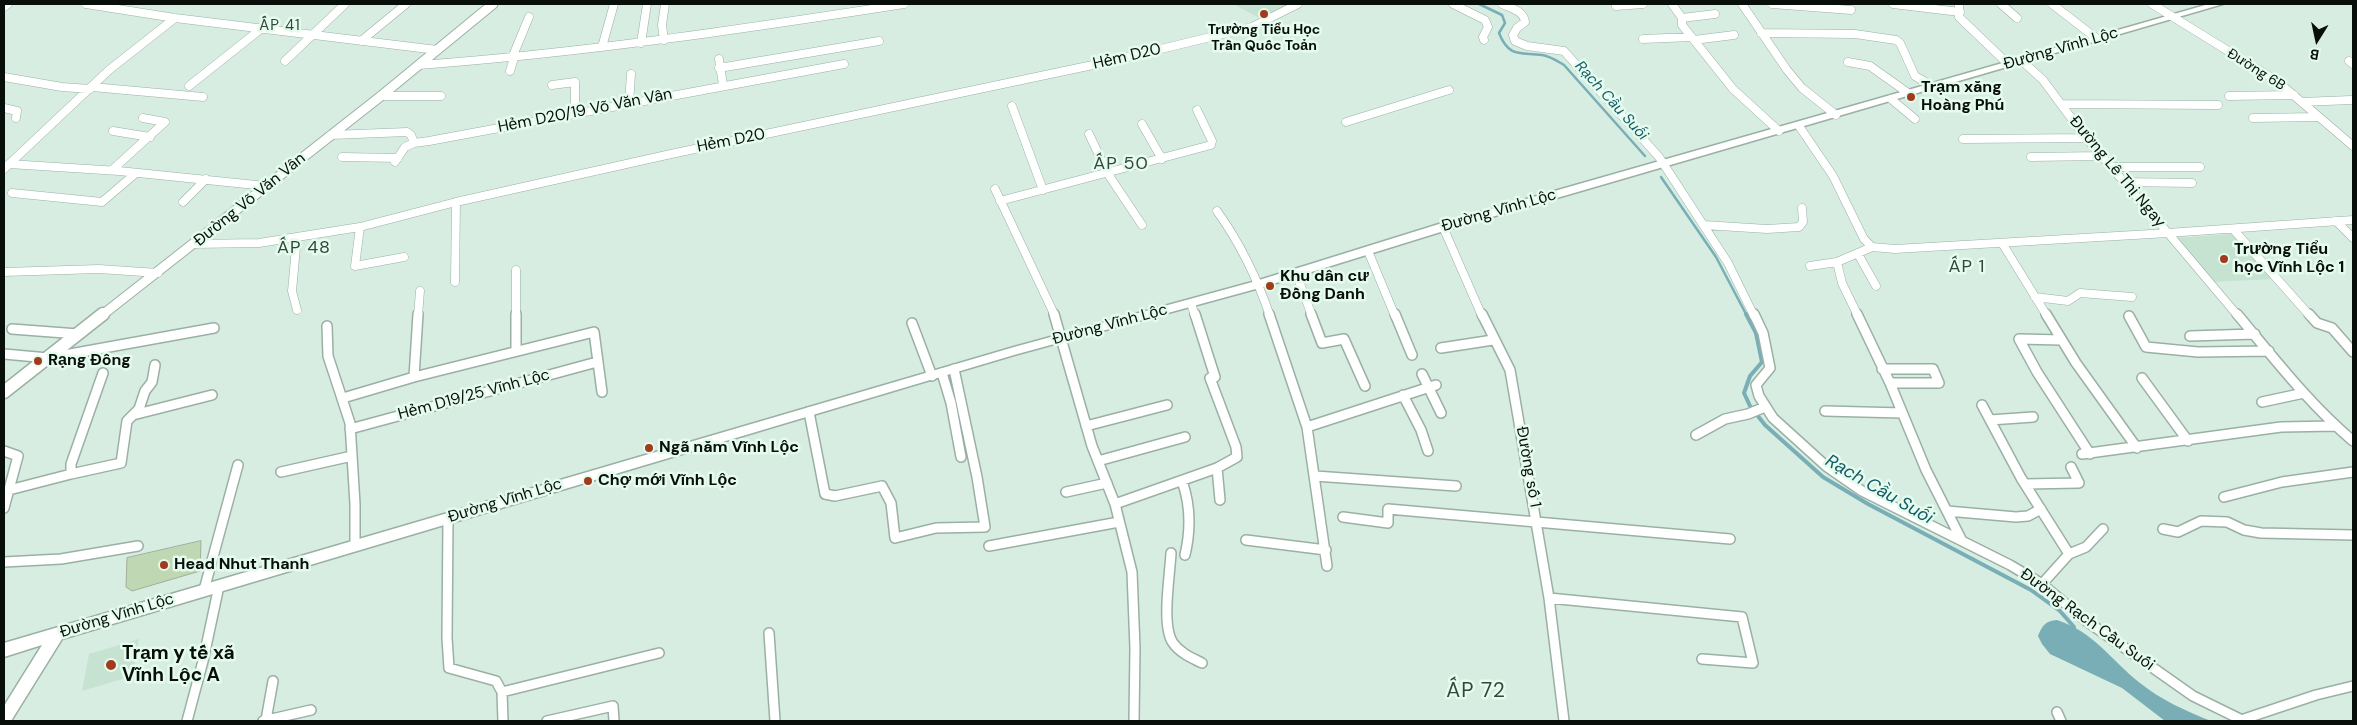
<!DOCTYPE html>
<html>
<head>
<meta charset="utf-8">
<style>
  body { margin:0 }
  #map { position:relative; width:2357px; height:725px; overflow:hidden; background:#d7ede1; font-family:"DM Sans",sans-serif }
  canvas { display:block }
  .frame { position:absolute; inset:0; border:5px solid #080f0b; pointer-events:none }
  .north { position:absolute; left:2292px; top:15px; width:50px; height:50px; -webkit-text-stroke:4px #e5fbee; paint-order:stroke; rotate:190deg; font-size:14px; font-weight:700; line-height:20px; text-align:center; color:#080f0b }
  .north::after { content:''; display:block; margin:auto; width:18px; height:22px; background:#080f0b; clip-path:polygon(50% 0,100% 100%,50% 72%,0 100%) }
</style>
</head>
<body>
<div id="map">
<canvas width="2357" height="725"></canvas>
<div class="frame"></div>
<div class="north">B</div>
</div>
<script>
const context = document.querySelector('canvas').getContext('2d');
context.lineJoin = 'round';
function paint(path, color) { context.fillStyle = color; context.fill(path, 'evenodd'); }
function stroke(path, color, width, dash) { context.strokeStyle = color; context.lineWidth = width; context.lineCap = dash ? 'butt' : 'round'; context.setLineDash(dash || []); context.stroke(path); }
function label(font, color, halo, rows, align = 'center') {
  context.font = font + ' "DM Sans",sans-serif'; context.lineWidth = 5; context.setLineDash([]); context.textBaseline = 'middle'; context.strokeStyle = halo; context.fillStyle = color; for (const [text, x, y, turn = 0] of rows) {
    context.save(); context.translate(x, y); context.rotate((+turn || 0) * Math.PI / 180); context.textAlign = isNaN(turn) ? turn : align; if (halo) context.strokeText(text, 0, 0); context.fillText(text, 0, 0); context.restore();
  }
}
paint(new Path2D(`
  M1233 4H1294L1263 20Z
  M2233 234 2274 279 2213 282 2174 238Z
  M139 639 133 676 82 691 89 654Z`), '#c6e3d2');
paint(new Path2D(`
  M2057 620C2094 632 2110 659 2140 683 2161 700 2186 711 2211 721H2165L2122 688 2050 654 2042 644 2038 636C2042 626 2045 621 2057 620Z`), '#79aeb7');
stroke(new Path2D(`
  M1479 4 1502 15 1505 23 1499 33C1509 58 1520 52 1542 55 1550 56 1557 61 1564 65L1645 156
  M1661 177 1716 257 1747 316`), '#79aeb7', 2.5);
stroke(new Path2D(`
  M1746 314 1756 333 1762 362 1750 376 1744 393 1750 406 1765 425 1823 477 1868 504 2031 590 2060 611 2074 627`), '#79aeb7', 4);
const building = new Path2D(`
  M201 541 200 571 132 591 126 587 127 558Z`);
paint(building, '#bfd8b3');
stroke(building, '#a1ad9b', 1);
const minorFar1 = new Path2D(`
  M86 4 175 18 437 50
  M1453 4 1485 20 1488 27 1483 37 1484 40
  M1502 4C1511 8 1524 11 1525 22L1517 28 1513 35 1515 41 1527 46 1564 51 1659 157 1728 263 1754 316
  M1672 4 1682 18V25L1733 89 1779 131
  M1742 4 1787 70 1802 88 1836 115
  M1772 4 1851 10
  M1893 4 1960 12
  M1959 4V17L2008 64
  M2001 4 2017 18
  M2052 4 2096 38
  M2152 4 2277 81 2353 146
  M1616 6 1643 4
  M4 7 8 4
  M1682 18 1715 14
  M1761 33 1855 34 1896 40 1900 43 1915 76 1932 86
  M1643 39 1691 37
  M664 40 662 25 665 4
  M1694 40 1734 35
  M361 41 406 4
  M641 43 647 4
  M602 47 614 4
  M512 58 529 17
  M719 59 723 85
  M285 61 345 4
  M2022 61 2043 80 2086 138 2168 233 2353 220
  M2349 61 2353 64
  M1848 62 1870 66 1908 93
  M419 65C582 53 743 29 904 4
  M719 68 879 41
  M510 71 514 58
  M4 77 62 87 90 89
  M552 85 575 82V113
  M189 86 262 28
  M92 87 203 97
  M381 96H441
  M2229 96 2294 95
  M1891 99 1915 119
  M2302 102 2351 100
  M629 103 631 74
  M2061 104 2218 105
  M1012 106 1043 190
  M4 108 17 111 16 118
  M2253 118 2317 117
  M1346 122 1449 90
  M1142 124 1162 159
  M1799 126 1833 176 1864 239 1872 247 1895 249 2168 233 2238 316
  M113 131 150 137
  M1089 134 1108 174 1142 225
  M331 135 407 132 411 135 414 143 429 141 844 64
  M1963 139 2086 138
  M342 157 398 158
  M2031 157 2101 156
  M395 162 405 147 414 143
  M9 164 119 171 266 186
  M2111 167H2200
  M4 169 109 70 175 18
  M112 170 165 122 143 118
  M2123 182 2192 183
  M995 189 1055 316
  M12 193 102 202 136 173
  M1000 201 1211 145 1212 141 1197 110
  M183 202 206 179
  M1217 211C1240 243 1257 278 1270 316
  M2336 221 2353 238
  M1704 225 1767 229 1799 227 1803 222 1802 208
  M360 227 355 266 404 257
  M1443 227 1482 316
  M2233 229 2310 316
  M297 237 292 291 297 310
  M2002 243 2047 316
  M194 244 259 243 360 227 456 202 671 154 1107 62 1252 27 1298 4
  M1368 251 1395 316
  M1858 254 1876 286
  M1837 262 1842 283 1858 316
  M1810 266 1837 262 1872 247
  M516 270V316
  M4 272 99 269 158 273
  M1296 273 1312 316
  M455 282 456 202
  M2035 297 2068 301 2080 293 2132 297
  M1191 303 1195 316
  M418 316 420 291`);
const minor = new Path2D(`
  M516 314V351
  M1054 314 1092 446 1115 504 1132 572 1135 648 1134 721
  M1269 314 1307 427 1327 566
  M1311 314 1322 343 1344 339 1365 386
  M1395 314 1412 355
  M1482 314 1510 370 1549 598 1564 721
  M1754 314 1763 333 1770 368 1756 385 1759 396 1773 418 1826 466 1862 491 2010 565 2042 584 2085 620 2193 696 2244 721
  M1857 314 1890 383 1926 470 1961 539
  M2046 314 2076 363 2137 448
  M2237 314C2274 358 2309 404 2353 441
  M2309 314 2317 323 2332 328 2353 352
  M2129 316 2146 347 2198 352 2269 351
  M912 323 932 376
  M327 326 328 356 350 423 355 504V546
  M12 329 78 334
  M2190 336 2255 334
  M2062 340 2019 339 2037 372 2090 454
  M1441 348 1493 340
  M4 354 48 358 214 328
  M1882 369H1933L1939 383H1890
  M942 373 951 403 961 457
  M1422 374 1441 413
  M414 377 418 314
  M2142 378 2188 441
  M1403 395 1421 430 1428 451
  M343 398 414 377 594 332 602 392
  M2262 402 2304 393
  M1982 405 2021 478 2069 554 2042 584
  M1825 411 1902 413
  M809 412 825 494 835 496 882 486 891 503 895 538 936 528 985 527 977 477 954 369
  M133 415 212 395
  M1990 420 2033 417
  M1086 426 1167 405
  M1307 427 1436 385
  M350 429 597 362
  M1696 435 1725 419 1748 414 1765 407
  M4 451 18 456 4 508
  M2082 454 2281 427 2335 426
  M1098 461 1185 437
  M1217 468 1220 500
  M281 472 352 456
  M71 474 121 463 127 421 139 409 145 391 152 382 155 365
  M1315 476 1456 486
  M1182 481C1191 506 1191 529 1185 555
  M2025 484 2079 483 2071 467
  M9 490 71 474V464L103 373
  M1066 492 1107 483
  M2224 497 2282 482 2353 472
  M1115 504 1217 468 1237 457 1236 447 1210 378 1215 377 1195 314
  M1947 511 2016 517 2028 516 2041 509
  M1343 517 1388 523V509L1730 539
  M448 519 447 638 449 668 496 681 502 692 503 721
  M2163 529 2178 532 2201 521 2227 522 2244 530 2261 533 2353 535
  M1246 540 1326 550
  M989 546 1119 522
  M1171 553C1170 575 1161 626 1173 643 1180 653 1192 658 1202 663
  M2069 554 2086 547 2103 529
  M4 562 61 559 138 546
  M204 590 238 465
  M1549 598 1742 617 1753 663 1702 659
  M769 633 775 721
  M502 692 659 653
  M2057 712 2061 721
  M266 720 273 681
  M2241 720 2316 695 2353 686
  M187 721 203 661 219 586
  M263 721 311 710
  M547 721 613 706 614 721`);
const tertiaryFar1 = new Path2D(`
  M101 316 381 96 493 4`);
const tertiary = new Path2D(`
  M4 392 103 314`);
const secondary = new Path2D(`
  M2209 4H2223L1447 230 1263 287 1014 355 62 639 11 721H4V706L42 645 4 657V643L1014 347 1256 281 1439 224Z`);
stroke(minorFar1, '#9bb0a4', 9);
stroke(minor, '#9bb0a4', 12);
stroke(tertiaryFar1, '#9bb0a4', 11);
stroke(tertiary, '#9bb0a4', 15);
stroke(secondary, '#9bb0a4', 3);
stroke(minorFar1, '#fff', 8);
stroke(minor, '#fff', 9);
stroke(tertiaryFar1, '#fff', 9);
stroke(tertiary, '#fff', 12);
paint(secondary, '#fff');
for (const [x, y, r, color] of [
  [1264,14,5,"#a23a1d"],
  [1911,97,5,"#a23a1d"],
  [2224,259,5,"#a23a1d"],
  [1270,286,5,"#a23a1d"],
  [38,361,5,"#a23a1d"],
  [649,448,5,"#a23a1d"],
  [588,481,5,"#a23a1d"],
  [164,565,5,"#a23a1d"],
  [111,665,6,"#a23a1d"]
]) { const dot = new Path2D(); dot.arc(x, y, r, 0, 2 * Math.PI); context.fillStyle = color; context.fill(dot); stroke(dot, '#e5fbee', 2); }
label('bold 14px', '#080f0b', '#e5fbee', [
  ["Trường Tiểu Học",1264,30],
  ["Trần Quốc Toản",1264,46]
]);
label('14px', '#080f0b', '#e5fbee', [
  ["Đường 6B",2256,70,32]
]);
context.letterSpacing = '1px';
label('15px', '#34463c', '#e5fbee', [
  ["ẤP 41",280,26]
]);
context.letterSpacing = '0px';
label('italic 15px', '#125c67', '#e5fbee', [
  ["Rạch Cầu Suối",1611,101,48]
]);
label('16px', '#080f0b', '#e5fbee', [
  ["Đường Vĩnh Lộc",2061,49,-16],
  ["Hẻm D20",1127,57,-13],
  ["Hẻm D20/19 Võ Văn Vân",585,111,-11],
  ["Hẻm D20",731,141,-11],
  ["Đường Lê Thị Ngay",2117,172,50],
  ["Đường Võ Văn Vân",250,200,-39],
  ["Đường Vĩnh Lộc",1499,211,-16],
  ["Đường Vĩnh Lộc",1110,325,-15],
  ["Hẻm D19/25 Vĩnh Lộc",474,395,-15],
  ["Đường số 1",1528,467,80],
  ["Đường Vĩnh Lộc",505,501,-17],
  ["Đường Vĩnh Lộc",117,616,-17],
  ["Đường Rạch Cầu Suối",2087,620,36]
]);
label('bold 16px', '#080f0b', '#e5fbee', [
  ["Trạm xăng",1921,88],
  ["Hoàng Phú",1921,106],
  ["Trường Tiểu",2234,250],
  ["học Vĩnh Lộc 1",2234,268],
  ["Khu dân cư",1280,277],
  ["Đồng Danh",1280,295],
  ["Rạng Đông",48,361],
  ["Ngã năm Vĩnh Lộc",659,448],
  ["Chợ mới Vĩnh Lộc",598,481],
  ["Head Nhut Thanh",174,565]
], 'left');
context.letterSpacing = '1px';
label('18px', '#34463c', '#e5fbee', [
  ["ẤP 50",1121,164],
  ["ẤP 48",304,248],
  ["ẤP 1",1967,267]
]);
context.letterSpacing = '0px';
label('italic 18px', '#125c67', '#e5fbee', [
  ["Rạch Cầu Suối",1879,490,30]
]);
label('bold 19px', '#080f0b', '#e5fbee', [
  ["Trạm y tế xã",122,654],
  ["Vĩnh Lộc A",122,676]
], 'left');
context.letterSpacing = '1px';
label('21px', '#34463c', '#e5fbee', [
  ["ẤP 72",1476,691]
]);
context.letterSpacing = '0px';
</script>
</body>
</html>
